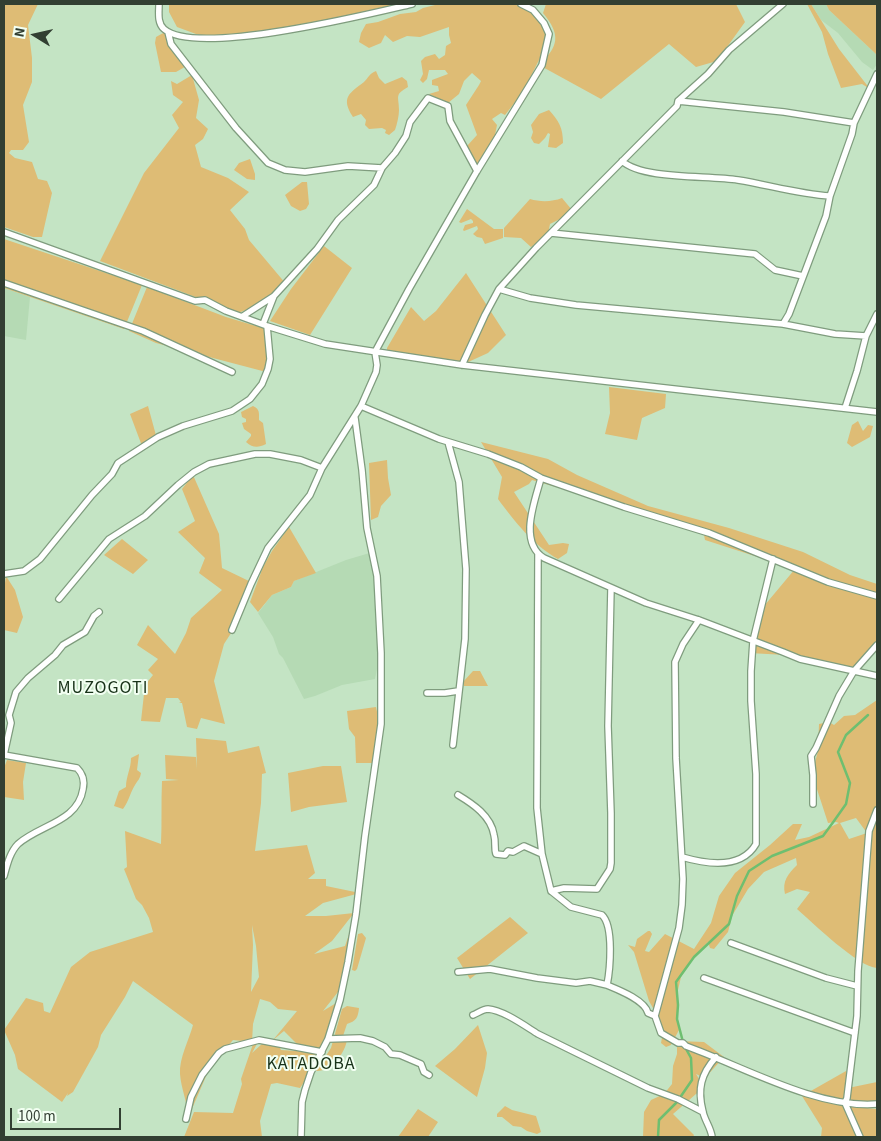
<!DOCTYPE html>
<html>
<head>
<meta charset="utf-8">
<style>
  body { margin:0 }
  #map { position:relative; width:881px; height:1141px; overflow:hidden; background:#c4e4c4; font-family:"Source Sans 3",sans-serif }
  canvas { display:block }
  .frame { position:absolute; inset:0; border:5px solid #323f32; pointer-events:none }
  .north { position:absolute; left:10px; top:10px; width:50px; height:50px; -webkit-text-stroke:4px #f2fff2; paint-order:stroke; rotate:280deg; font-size:14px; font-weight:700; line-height:20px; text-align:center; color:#323f32 }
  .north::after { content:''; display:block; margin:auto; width:18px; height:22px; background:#323f32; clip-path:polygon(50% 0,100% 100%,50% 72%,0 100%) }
  .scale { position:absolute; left:10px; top:1108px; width:111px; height:22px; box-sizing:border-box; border:2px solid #323f32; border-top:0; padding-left:6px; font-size:15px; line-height:18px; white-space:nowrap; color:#323f32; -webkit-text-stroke:4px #f2fff2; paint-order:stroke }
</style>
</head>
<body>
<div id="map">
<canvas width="881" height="1141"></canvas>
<div class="frame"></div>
<div class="north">N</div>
<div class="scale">100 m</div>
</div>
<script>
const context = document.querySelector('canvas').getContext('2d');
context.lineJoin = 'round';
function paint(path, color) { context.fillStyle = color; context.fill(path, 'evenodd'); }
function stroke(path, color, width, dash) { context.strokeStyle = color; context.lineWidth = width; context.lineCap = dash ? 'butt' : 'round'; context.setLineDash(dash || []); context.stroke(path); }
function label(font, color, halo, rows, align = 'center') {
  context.font = font + ' "Source Sans 3",sans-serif'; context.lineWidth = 4; context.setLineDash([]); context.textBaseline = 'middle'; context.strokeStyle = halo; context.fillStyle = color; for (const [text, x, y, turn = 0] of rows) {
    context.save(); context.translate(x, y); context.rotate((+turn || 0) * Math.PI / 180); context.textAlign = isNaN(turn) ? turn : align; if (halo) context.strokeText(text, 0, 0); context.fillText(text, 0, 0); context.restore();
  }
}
paint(new Path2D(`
  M811 4H826L829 10 877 55V64L873 70 862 62 838 33 821 20Z
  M4 288 30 297 26 340 4 336Z
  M373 552 379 659 375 679 342 685 315 696 304 699 283 658 279 654 273 637 258 613 272 595 291 587 294 581 346 560Z`), '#b5dab4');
paint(new Path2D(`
  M4 4H38L28 25 32 58V82L23 105 29 142 23 150H11L9 153 15 158 32 162 38 179 47 181 52 193 42 237H33L4 227Z
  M169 4H409L290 29 212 37 196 34 177 27 169 12Z
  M439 4H515L535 14 543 26 548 39 545 48 523 92 505 115 501 113 492 119 497 125 495 135 479 167 467 146 477 135 466 105 479 85 481 81 472 73 464 81 459 94 448 103 429 94 439 91 438 86 432 85V80L448 74 445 70H429L427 79 423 83 420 80 423 74 421 61 425 57 435 54 439 59 445 55 446 46 451 43 449 35V27L420 37 407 36 393 42 385 35 381 43 369 48 359 42 361 33 366 24 378 22 400 14 416 12 423 8Z
  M546 4H736L745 22 717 61 696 67 669 44 601 99 539 65C559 46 561 35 543 13Z
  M807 4H811L839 49 870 89 862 84 841 88 828 54 822 32Z
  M826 4H877V55L829 10Z
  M165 32 190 64 176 72H161L155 43 156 37Z
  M376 71 379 78 385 84 402 77 407 81 408 87C394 95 399 96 399 110 399 116 397 124 395 130L389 135 385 133 386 130 382 128 369 129 365 125 366 120 361 114 353 117C340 97 350 93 364 82 368 78 370 73 376 71Z
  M192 75 199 100 196 118 208 129 203 139 195 145 201 167 228 178 249 192 230 210 245 229 249 240 286 284 254 307 238 313 100 261 144 173 179 128 172 115 183 102 173 95 171 81 177 84Z
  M549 110C559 121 563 128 563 143L556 148 548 147 550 134 548 133 545 138 539 144 534 143 531 138 533 132 531 125 539 114Z
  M250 159 255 174V180L247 179 234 170 239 163Z
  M302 182H307L309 204 306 209 300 211 291 206 285 195Z
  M562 198 572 210 566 216 550 224 548 234 531 247 521 238 504 237V228L530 199C540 202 552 202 562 198Z
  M467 209 494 229H503V238L485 244 482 238 477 237 473 234 478 229 477 226 464 231 463 230 465 225 473 223V221L471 219 461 223 459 222Z
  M4 239 142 285 124 329 4 288Z
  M324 246 352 268 310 335 270 321 291 289Z
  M466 273 506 335 488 353 466 363 387 352V348L411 307 424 321 436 311Z
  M147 287 226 317 266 329 273 359 270 373 156 343 129 331Z
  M609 387 666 394 665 408 642 418 637 440 605 434 610 413Z
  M148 406 157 439 142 446 130 414Z
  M253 406C260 409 259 413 259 420L263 423 266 444C258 448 253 448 246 442L251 436V434L244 429 242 423 246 422V419L242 417 241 412Z
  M858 421 863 431 868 425 873 426 870 437 852 447 847 443 852 425Z
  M481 442 548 459 577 475 648 506 729 528 803 552 850 575 877 584V644L873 654 852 667 844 669 786 655 749 653 759 612 795 569 705 540 703 530 532 480 529 484 514 492 549 545 563 543 569 544 567 553 558 559C534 546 514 521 498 499L502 477Z
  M387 460 388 478 391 495 381 506 378 517 371 520 369 463Z
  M193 475 219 534 222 568 253 583 235 627 224 644 214 681 225 724 201 718 197 729 187 727 182 703H179L181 702 178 698H166L160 722 141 721 145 685 153 675 148 670 158 659 137 645 148 625 175 654 186 633 191 618 222 590 199 573 205 558 178 532 195 521 182 489Z
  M289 527 316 573 294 581 291 587 272 595 258 612 250 602 263 567 272 551Z
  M122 539 148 560 133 574 104 555Z
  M6 576 15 590 23 617 17 633 4 630V590Z
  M473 671H480L488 686H464L463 682Z
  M877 700V968C858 967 813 923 797 909L810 892 797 889 785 894C782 881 788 874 797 865L796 858 764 872 748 889 732 916 728 932 714 949 710 948 708 942 694 957 681 977 678 990 677 1019 679 1030 671 1045 666 1047 661 1043 663 1032 658 1017 649 1001 634 952 628 945 635 947 637 939 648 931H650L652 934 645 951 649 952 665 934 694 949 711 923 719 896 735 873 770 845 793 824H802L795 840 809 837 839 823 836 822 828 823 814 780V766L818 751 819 724 829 722 834 725 844 716 855 715ZM856 818 867 833 849 839 840 823Z
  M376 707 380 726 373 763H356L355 737 349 729 347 711Z
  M196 738 226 741 228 753 259 746 266 773 262 774 261 803 255 851 307 845 315 873 308 879H326V886L360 893 323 903 305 916H326L354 913 332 941 314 954 345 946 357 911 345 983 323 1011 341 1000C332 1026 316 1067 300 1088L277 1083 271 1084 260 1121 262 1137H184L194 1112 233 1113 242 1084 241 1079 254 1041 258 1042 252 1053 263 1043 277 1042 281 1050 310 1052 297 1044 284 1031 273 1040 297 1011 278 1009 270 1002 260 999 253 1024 252 1042 233 1040 210 1067 188 1118C188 1103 181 1089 180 1074 179 1058 189 1040 193 1025L133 981 125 997 101 1035 98 1047 73 1092 67 1096 68 1093 62 1102 18 1069 15 1055 4 1030 26 998 43 1003 44 1011 50 1013 71 967 90 952 153 932 149 918 142 905 136 899 124 869 127 867 125 831 161 844C162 823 161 802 162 781L179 780 166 779 165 755 196 757 197 769ZM252 925 256 946 259 977 251 992 253 945Z
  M139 754 137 770 141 773C140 779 138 780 135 785 130 793 129 801 123 809L114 806 119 791 126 787C126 776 131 769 131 758Z
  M7 760 26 763 23 782 24 800 4 797V768Z
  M323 766H341L347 802 309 807 291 812 288 773Z
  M510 917 528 933 470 979 457 958Z
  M362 933 366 938 357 969 355 971 352 970 358 934Z
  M347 1006 359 1008C358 1018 356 1021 347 1024L343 1036 347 1039C346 1053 330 1072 316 1071L331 1048 342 1009Z
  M478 1025 487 1053 485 1068 477 1097 435 1066 455 1049Z
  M677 1041 704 1042 724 1057 705 1078 696 1074 704 1087 673 1114 694 1135 693 1137H643L644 1112 651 1100 664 1094 672 1084 673 1066 677 1054Z
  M846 1071 848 1088 877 1082V1108L866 1109H877V1137H821L822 1128 802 1096Z
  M505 1106 512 1110 536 1116 541 1132 537 1134 527 1131 521 1127 513 1126 502 1117H497V1114Z
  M418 1109 438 1122 428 1137H398Z`), '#debc75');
stroke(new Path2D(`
  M683 1042 677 1019 678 1005 676 982 694 957 729 924 737 896 749 871 772 856 823 836 834 821 846 804 850 783 838 752 846 735 868 715
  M658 1137 659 1120 677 1102 692 1080 691 1058 685 1047`), '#6ebf70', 2.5);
const street = new Path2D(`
  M159 4C159 12 157 23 164 29 196 57 369 14 412 4
  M168 32 171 44 236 128 268 163 285 170 305 172 348 166 382 168
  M678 101 784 112 854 123
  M622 161C643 180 709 175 738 180 769 185 799 194 830 196
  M4 232 195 301 205 300 226 311 267 326 325 344 462 365 877 412
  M551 233 755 254 775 270 803 276
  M4 283 143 331 232 372
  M499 289 530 298 576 305 783 324 835 334 866 336
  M243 316 274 296 317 249 338 220 374 185 382 168 395 153 406 136 410 122 428 98 448 106 450 121 477 171
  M263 324 274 296
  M783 324 789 314 826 216 830 196 852 134 854 123 877 74
  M462 365 485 315 499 289 536 248 677 106 678 101 708 74 729 50 783 4
  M361 406 439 439 488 454 521 467 541 478 624 507 709 533 828 582 877 596
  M845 408 857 371 866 336 877 314
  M448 442 459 482 466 569 465 639 453 745
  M541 478C535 501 518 542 544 558L646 603 699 620 783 652 800 659 877 676
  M538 554 537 808 542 854
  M4 574 24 571 40 559 92 495 112 474 118 463 158 437 183 426 232 411 250 399 262 384 268 369 270 359 267 326
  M59 599 109 539 145 516 178 485 194 472 209 464 255 454H270L301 460 322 468
  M232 630 251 584 268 548 310 495 322 468 361 406 376 372 377 365 375 352 409 289 477 171 542 65 549 34 544 23 533 10 521 4
  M427 693H445L458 691
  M4 755 77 768C83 774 85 780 83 789 78 822 39 825 18 844 10 852 7 865 4 876
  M4 755 11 723 9 715 16 692 28 678 55 655 63 645 85 632 94 616 99 612
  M458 795C473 804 491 816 494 835 496 842 494 848 496 854L505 855 508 851 513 852 524 846 542 854 551 891 571 907 602 915C614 926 610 970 607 985 619 990 645 1000 648 1013L655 1016 661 1033 678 1043H683L686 1046C742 1066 817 1109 877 1104
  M813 804V775L811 756 816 748 839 696 854 671 877 645
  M682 857C706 864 741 870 756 844V774L751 701V671L753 641 773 559
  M551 891 564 888 597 889 610 869 611 863V813L608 726 611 588
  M731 943 826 978 857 986
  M458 972 490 969 537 978 576 983 590 981 607 985
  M704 978 855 1033
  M473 1015C478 1013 483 1009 488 1009 503 1010 525 1026 538 1034L648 1088 678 1099 703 1112
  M655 1016 679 928 682 905 683 879 676 758 675 662 683 644 699 620
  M328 1039 360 1038 373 1041 385 1047 391 1054 400 1055 421 1064 424 1072 429 1075
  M186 1119 191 1097 202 1075 219 1053 225 1049 259 1040 322 1052
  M301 1137 302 1102 305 1090 311 1072 328 1039 340 1000 348 962 356 914 365 836 381 724V653L377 576 367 528 362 470 355 418
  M712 1137C711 1128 705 1121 703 1112 697 1089 701 1074 716 1057
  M860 1137 845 1103 847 1098 857 1016 858 971 869 831 877 810`);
stroke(street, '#7f9c7e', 8);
stroke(street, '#fff', 5.5);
context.letterSpacing = '1px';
label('18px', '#19331a', '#f2fff2', [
  ["MUZOGOTI",103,689],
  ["KATADOBA",311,1065]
]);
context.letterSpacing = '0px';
</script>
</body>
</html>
